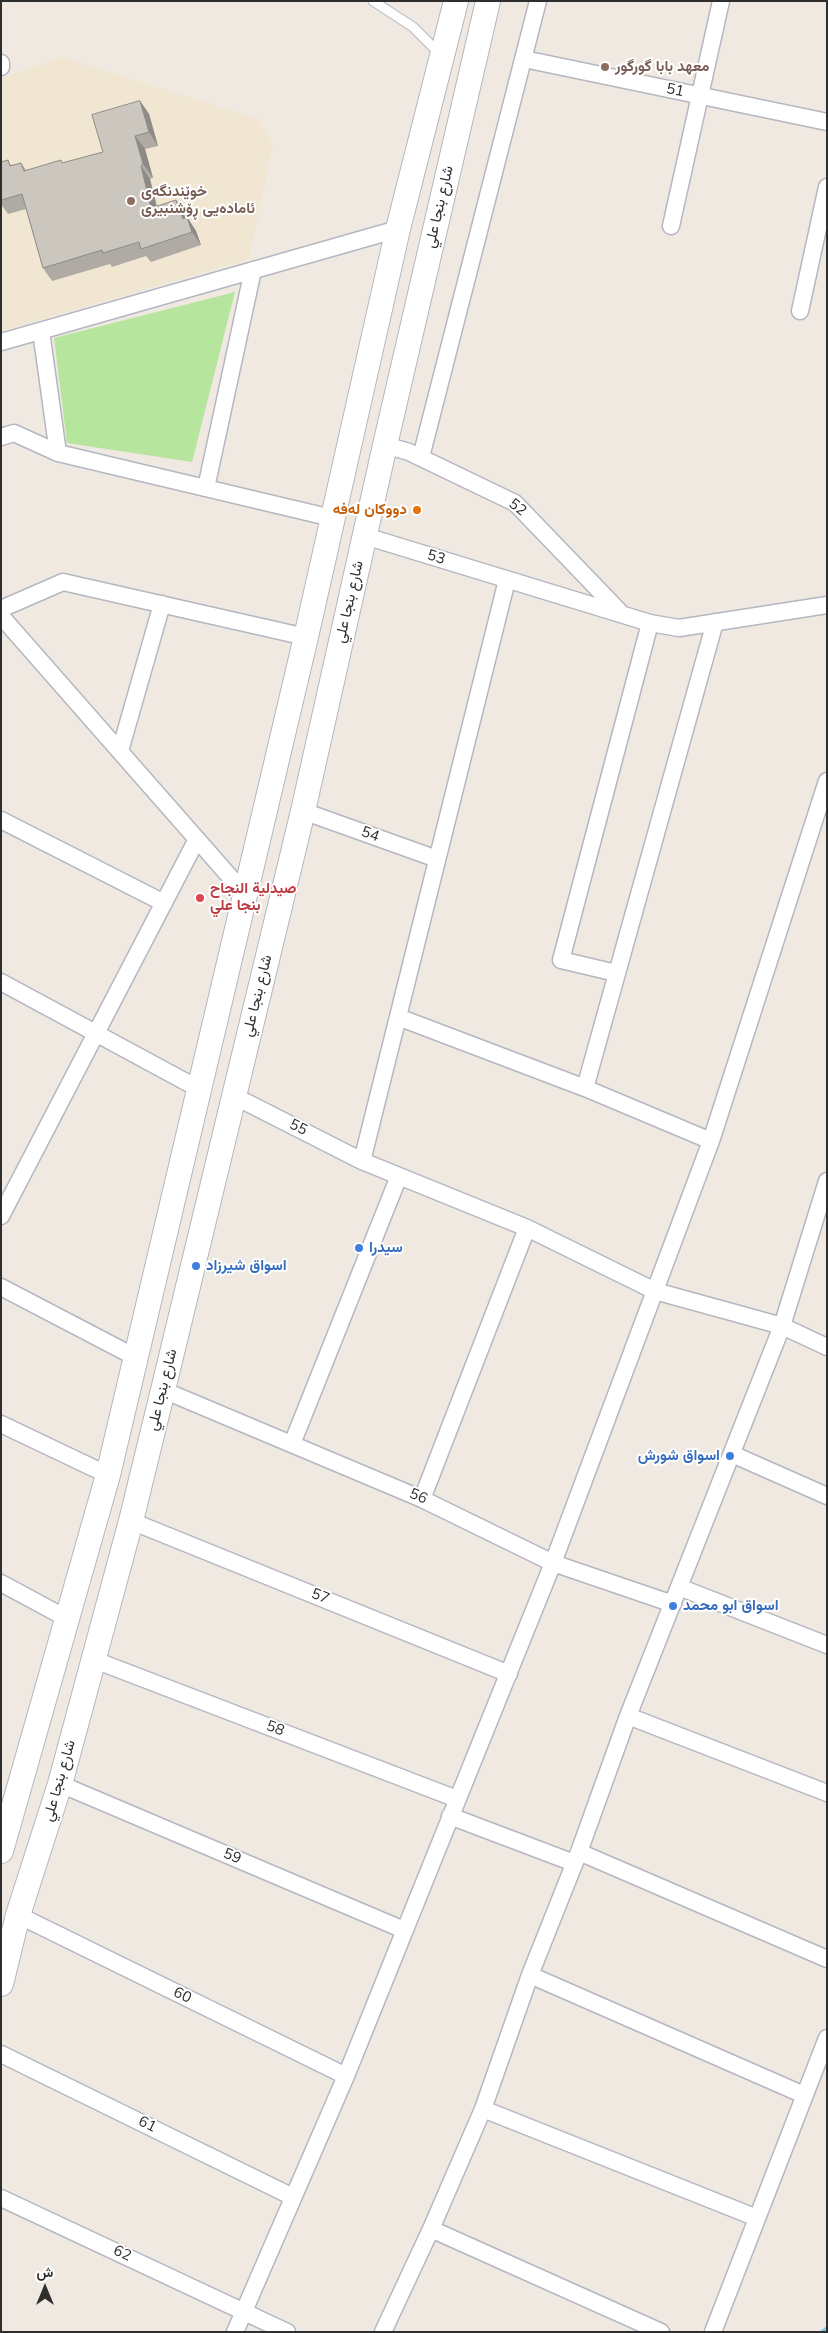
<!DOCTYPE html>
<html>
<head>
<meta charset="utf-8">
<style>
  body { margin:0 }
  #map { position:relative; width:828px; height:2333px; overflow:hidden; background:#efe9e1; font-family:"Nunito Sans",Vazirmatn,sans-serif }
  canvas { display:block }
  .frame { position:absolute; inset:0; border:2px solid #2e2e2e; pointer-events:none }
  .north { position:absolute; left:20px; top:2263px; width:50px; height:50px; -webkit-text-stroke:4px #fff; paint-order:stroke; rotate:0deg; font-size:14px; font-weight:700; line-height:20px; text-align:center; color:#2e2e2e }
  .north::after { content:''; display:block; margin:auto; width:18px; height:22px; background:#2e2e2e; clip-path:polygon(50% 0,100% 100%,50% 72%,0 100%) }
</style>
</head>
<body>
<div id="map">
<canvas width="828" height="2333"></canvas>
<div class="frame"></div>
<div class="north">ش</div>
</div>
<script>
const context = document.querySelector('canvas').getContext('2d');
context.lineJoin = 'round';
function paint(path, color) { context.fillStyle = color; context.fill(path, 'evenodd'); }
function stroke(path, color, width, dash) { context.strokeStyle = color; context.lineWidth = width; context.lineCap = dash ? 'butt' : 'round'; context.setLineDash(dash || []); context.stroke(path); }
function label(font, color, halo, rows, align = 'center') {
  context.font = font + ' "Nunito Sans",Vazirmatn,sans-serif'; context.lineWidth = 4; context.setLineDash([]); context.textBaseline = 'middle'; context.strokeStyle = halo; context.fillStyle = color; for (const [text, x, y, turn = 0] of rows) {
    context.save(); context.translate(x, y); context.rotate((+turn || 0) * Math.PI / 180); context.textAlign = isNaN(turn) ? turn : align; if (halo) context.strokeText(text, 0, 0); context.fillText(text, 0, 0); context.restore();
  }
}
paint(new Path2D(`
  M62 57 258 119 273 144 249 259 1 331V78Z`), '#f0e6d1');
paint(new Path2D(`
  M235 292 192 462 67 443 54 338Z`), '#b6e59e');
stroke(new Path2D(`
  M823 2332 827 2329`), '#75cff0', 5);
const service = new Path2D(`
  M373 1 413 27 441 55`);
const minor = new Path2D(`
  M524 59 827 122
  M1 63V67
  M671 226 721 1
  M800 311 827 187
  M41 331 58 453
  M1 342 398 229
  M1 437 14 433 58 453 332 518
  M385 445 409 452 515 503 619 611
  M421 457 538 1
  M206 488 253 270
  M365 536 650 623 679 628 827 605
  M1 609 63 582 306 637
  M1 616 245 894
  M120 751 162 604
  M303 811 437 859
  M1 820 164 903
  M616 973 561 960 650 623
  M1 982 199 1089
  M398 1017 585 1088 711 1141
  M585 1088 715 622
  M234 1096 362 1161 527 1228 655 1291 782 1326 827 1347
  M362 1161 507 580
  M1 1216 197 839
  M1 1287 135 1357
  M163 1390 422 1499 553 1563 673 1604
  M1 1424 108 1475
  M292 1444 399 1176
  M732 1454 827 1496
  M422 1499 527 1228
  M131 1521 509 1674
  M1 1583 66 1618
  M679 1587 827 1645
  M92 1659 457 1799
  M628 1716 827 1793
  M60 1784 404 1930
  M450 1816 574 1863
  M579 1852 827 1959
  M18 1915 346 2076
  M530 1975 804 2095
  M1 2054 293 2197
  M483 2109 757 2218
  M1 2198 287 2332
  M431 2229 661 2332
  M235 2332 346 2076 553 1563 711 1141 827 781
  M383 2332 431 2229 483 2109 530 1975 579 1852 628 1716 782 1326 827 1181
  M713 2332 827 2038`);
const secondary = new Path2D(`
  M1 1851 108 1475 306 637 398 229 456 1
  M1 1984 18 1915 60 1784 131 1521 163 1390 303 811 385 445 488 1`);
stroke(service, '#b4b7c1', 11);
stroke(minor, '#b4b7c1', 19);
stroke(secondary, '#b4b7c1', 26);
stroke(service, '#fff', 9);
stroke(minor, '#fff', 16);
stroke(secondary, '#fff', 24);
paint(new Path2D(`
  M140 101 149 114 158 146 145 149 153 178 150 179 157 206 176 200 196 231 201 245 151 262 146 256 112 267 110 264 52 281 43 268 26 209 8 214 1 204V162L12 165 21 163 26 170 63 163 103 152Z`), '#afaba4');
paint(new Path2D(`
  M140 101 149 114 158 146 149 132Z
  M135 136 145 149 153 178 143 164Z
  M141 166 150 179 160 221 151 208Z
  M176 200 186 214 187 219V217L196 231 201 245 183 219Z`), '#8e8b86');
const building = new Path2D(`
  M140 101 149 132 135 136 143 164 141 166 151 208 176 200 183 219 187 217 192 232 141 249 139 242 103 253 102 250 43 268 22 194 1 200V162L8 160 10 166 21 163 24 171 61 160 62 163 103 152 92 115Z`);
paint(building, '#cbc7bf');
stroke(building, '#8e8b86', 1);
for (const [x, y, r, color] of [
  [605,67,5,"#8d6e63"],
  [131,201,5,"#8d6e63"],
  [417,510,5,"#e8710a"],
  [200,898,5,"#e0444e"],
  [359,1248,5,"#3f7fe0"],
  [196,1266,5,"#3f7fe0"],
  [730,1456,5,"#3f7fe0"],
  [673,1606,5,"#3f7fe0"]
]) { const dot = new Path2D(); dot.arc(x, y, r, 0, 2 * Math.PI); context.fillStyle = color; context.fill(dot); stroke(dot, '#fff', 2); }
label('bold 15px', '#785e54', '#fff', [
  ["معهد بابا گورگور",615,67],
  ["خوێندنگەی",141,192],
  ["ئامادەیی ڕۆشنبیری",141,209]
], 'left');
label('15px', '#2e2e2e', '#fff', [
  ["51",675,91,12],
  ["شارع بنجا علي",440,207,-77],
  ["52",517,508,39],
  ["53",436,558,17],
  ["شارع بنجا علي",350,602,-77],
  ["54",370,835,20],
  ["شارع بنجا علي",258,996,-76],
  ["55",298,1128,27],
  ["شارع بنجا علي",163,1390,-76],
  ["56",418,1497,24],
  ["57",320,1597,22],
  ["58",275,1729,21],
  ["شارع بنجا علي",60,1781,-74],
  ["59",232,1857,23],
  ["60",182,1996,26],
  ["61",147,2125,26],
  ["62",122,2254,25]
]);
label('bold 15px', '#c56008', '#fff', [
  ["دووكان لەفە",407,510]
], 'right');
label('bold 15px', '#be3a42', '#fff', [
  ["صيدلية النجاح",210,889],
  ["بنجا علي",210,906]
], 'left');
label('bold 15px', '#366cbe', '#fff', [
  ["سيدرا",369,1248],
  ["اسواق شيرزاد",206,1266],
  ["اسواق شورش",720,1456,"right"],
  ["اسواق ابو محمد",683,1606]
], 'left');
</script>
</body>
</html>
